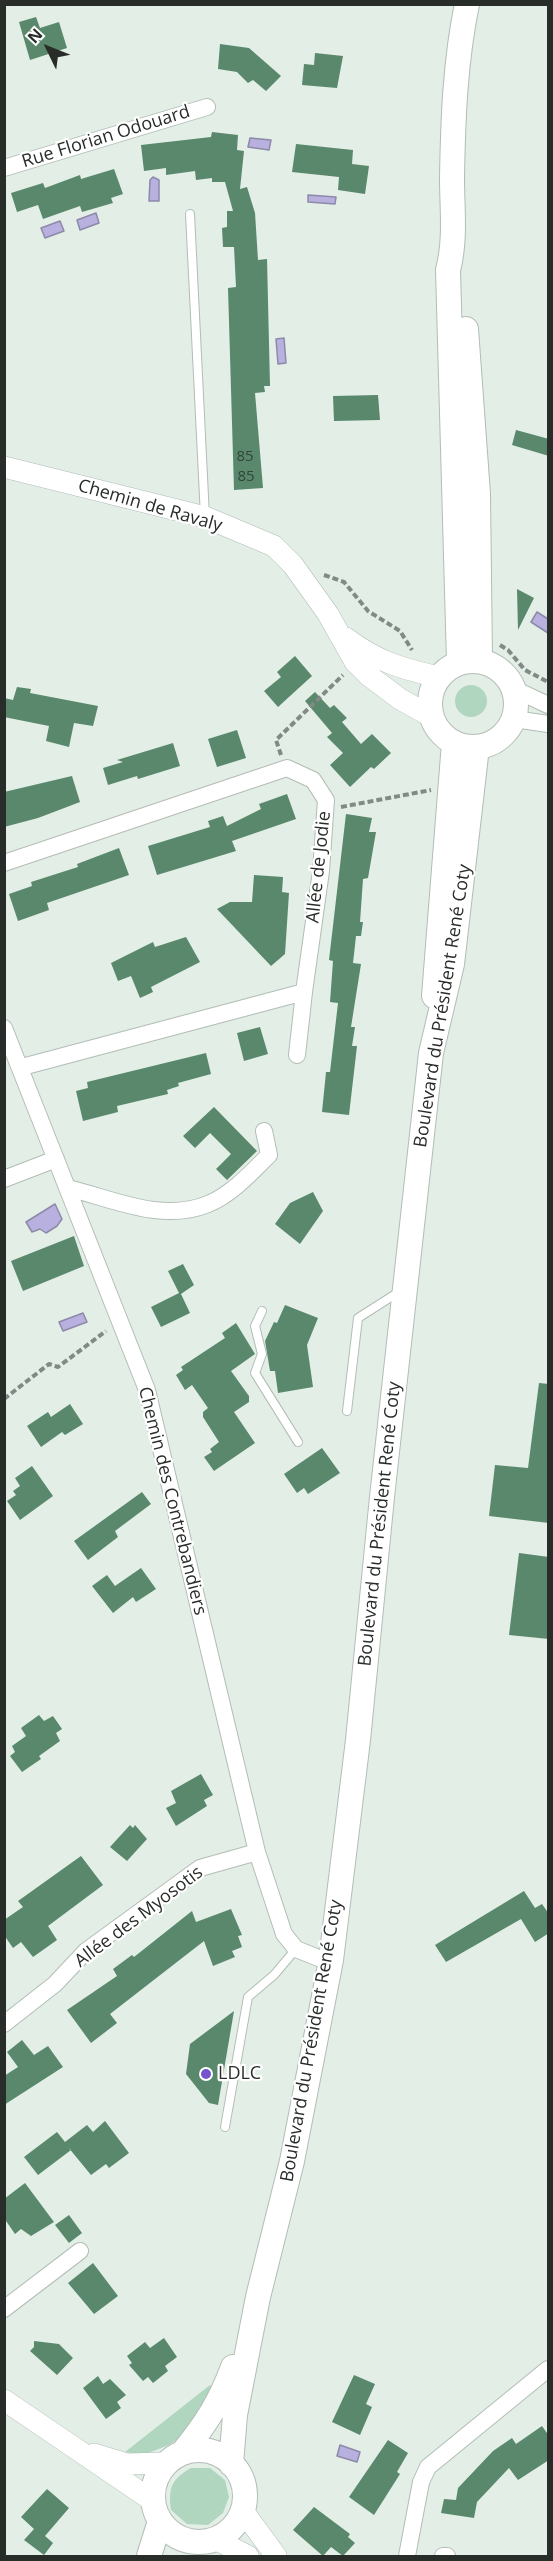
<!DOCTYPE html>
<html>
<head>
<meta charset="utf-8">
<style>
  body { margin:0 }
  #map { position:relative; width:553px; height:2561px; overflow:hidden; background:#e2eee6; font-family:"Open Sans",sans-serif }
  canvas { display:block }
  .frame { position:absolute; inset:0; border:6px solid #282d2a; pointer-events:none }
  .north { position:absolute; left:18px; top:18px; width:60px; height:60px; -webkit-text-stroke:4px #fff; paint-order:stroke; rotate:313deg; font-size:16px; font-weight:700; line-height:24px; text-align:center; color:#282d2a }
  .north::after { content:''; display:block; margin:auto; width:21px; height:27px; background:#282d2a; clip-path:polygon(50% 0,100% 100%,50% 72%,0 100%) }
</style>
</head>
<body>
<div id="map">
<canvas width="553" height="2561"></canvas>
<div class="frame"></div>
<div class="north">N</div>
</div>
<script>
const context = document.querySelector('canvas').getContext('2d');
context.lineJoin = 'round';
function paint(path, color) { context.fillStyle = color; context.fill(path, 'evenodd'); }
function stroke(path, color, width, dash) { context.strokeStyle = color; context.lineWidth = width; context.lineCap = dash ? 'butt' : 'round'; context.setLineDash(dash || []); context.stroke(path); }
function label(font, color, halo, rows, align = 'center') {
  context.font = font + ' "Open Sans",sans-serif'; context.lineWidth = 4.5; context.setLineDash([]); context.textBaseline = 'middle'; context.strokeStyle = halo; context.fillStyle = color; for (const [text, x, y, turn = 0] of rows) {
    context.save(); context.translate(x, y); context.rotate((+turn || 0) * Math.PI / 180); context.textAlign = isNaN(turn) ? turn : align; if (halo) context.strokeText(text, 0, 0); context.fillText(text, 0, 0); context.restore();
  }
}
paint(new Path2D(`
  M455 701a16 16 0 1 1 32 0a16 16 0 1 1-32 0Z
  M210 2385 215 2393 194 2428 169 2445 143 2455 125 2452Z
  M191 2468H210L225 2480 229 2497 223 2513 208 2525 187 2524 171 2510C168 2487 172 2479 191 2468Z`), '#b1d6bf');
const water = new Path2D(`
  M250 138 271 140 269 150 248 147Z
  M153 177 159 180V201H149L150 180Z
  M308 195 336 197 335 204 308 202Z
  M96 213 99 223 80 230 77 220Z
  M60 221 64 231 45 238 41 228Z
  M284 338 286 363 278 364 276 339Z
  M537 612 548 619V633L531 622Z
  M55 1204 62 1219 57 1226 46 1233 40 1229 32 1232 26 1222Z
  M83 1313 87 1322 63 1331 59 1322Z
  M340 2445 360 2452 357 2462 337 2456Z`);
paint(water, '#b8b1df');
stroke(water, '#8d89a9', 1.5);
paint(new Path2D(`
  M36 17 40 28 59 22 67 48 30 60 19 22Z
  M220 44 249 48 281 76 266 91 253 80 248 83 237 72 218 69Z
  M315 53 343 56 337 88 302 85 304 64 314 65Z
  M212 132 238 135 237 150 244 151 240 189 247 187 255 213 258 260 267 259 270 386H264L265 392 255 393 263 488 234 490 228 288 236 287 234 247H223L222 228 227 227V211H233L225 182H212V178L196 180 195 171 166 175V168L144 171 141 145 211 137Z
  M296 144 353 150 352 164 369 166 365 194 338 190 339 177 292 172Z
  M114 169 123 194 111 198 113 203 82 212 80 206 43 219 38 205 17 212 11 193 43 183 45 188 80 175 81 179Z
  M378 395 380 420 334 421 333 396Z
  M516 430 549 439V456L512 445Z
  M517 589 534 598 518 630Z
  M295 656 312 676 278 707 264 691 281 677 277 672Z
  M17 687 31 689 30 693 98 706 93 726 74 723 69 747 46 741 49 726 4 717V698L13 700Z
  M315 692 330 708 334 705 347 718 342 722 361 744 372 734 391 753 374 769 371 767 350 787 330 765 343 753 327 737 332 733 305 701Z
  M237 730 246 758 217 767 208 739Z
  M173 743 180 766 138 779 137 776 108 785 103 768 123 762 117 760Z
  M72 776 80 802 38 818 4 827V792Z
  M287 794 296 819 232 841 236 851 157 875 148 846 210 827 208 821 223 816 227 826 261 809 259 804Z
  M346 814 372 818 369 832H376L368 878 363 879 360 922H363L361 936H356L353 963 361 964 351 1027H355L352 1046H357L349 1115 322 1112 326 1072H330L338 1003 330 1002 333 961 329 960Z
  M119 848 129 875 47 903 49 910 18 921 9 894 32 886 31 882 78 867 77 864Z
  M254 875 283 877 282 892 289 893 285 954 271 966 217 909 230 902H252Z
  M186 937 200 962 151 987 153 992 140 998 131 976 118 981 111 963 153 942 155 947Z
  M260 1027 268 1054 244 1061 237 1033Z
  M206 1053 211 1074 178 1083 179 1086 167 1090 168 1094 117 1106 118 1112 83 1121 76 1091 88 1088 87 1082Z
  M214 1107 257 1151 227 1180 216 1169 231 1154 210 1133 195 1148 183 1136Z
  M313 1192 323 1211 300 1244 275 1224 290 1203Z
  M74 1236 84 1266 23 1291 11 1261Z
  M183 1264 194 1285 181 1294 190 1313 161 1327 151 1307 179 1293 168 1271Z
  M285 1305 318 1318 307 1345 313 1387 278 1393 275 1371H270L265 1341 274 1322 277 1323Z
  M236 1323 255 1354 231 1371 249 1396V1402L234 1412 255 1443 214 1471 204 1457 212 1452 210 1449 219 1442 203 1417V1412L208 1408 192 1385 185 1390 176 1375 183 1370 181 1367 225 1338 222 1333Z
  M539 1383 549 1384V1523L489 1516 495 1465 528 1468Z
  M70 1404 83 1424 65 1435 62 1432 41 1447 27 1426 48 1412 51 1417Z
  M322 1448 340 1473 308 1494 304 1488 297 1493 284 1474Z
  M32 1466 53 1496 20 1520 7 1501 16 1495 13 1491 20 1486 15 1478Z
  M142 1492 151 1504 115 1531 118 1537 88 1560 74 1541Z
  M519 1553 549 1557V1639L509 1635Z
  M141 1568 156 1589 136 1602 133 1597 113 1613 92 1586 107 1575 115 1586Z
  M39 1715 44 1721 53 1716 62 1729 56 1733 60 1741 39 1756 41 1759 22 1772 10 1756 15 1752 12 1746 26 1736 21 1728Z
  M201 1774 213 1795 204 1800 207 1806 176 1826 166 1808 176 1803 171 1791Z
  M130 1825 133 1828 135 1825 147 1839 127 1861 110 1847Z
  M81 1856 103 1885 48 1926 57 1940 33 1957 21 1942 13 1948 4 1935V1920L23 1907 18 1901Z
  M524 1891 535 1908 542 1904 549 1914V1933L535 1942 521 1919 446 1962 435 1945Z
  M231 1909 242 1935 238 1936 242 1947 232 1951 235 1957 213 1966 204 1941 110 2014 117 2023 91 2043 67 2010 117 1976 113 1969 132 1955 134 1957 192 1911 196 1922Z
  M234 2011 218 2105 209 2103 186 2074 190 2044Z
  M22 2040 34 2055 48 2046 63 2067 4 2105V2076L18 2067 7 2052Z
  M105 2121 129 2153 109 2168 106 2164 91 2175 68 2147 71 2150 38 2175 24 2157 57 2132 65 2142 87 2125 93 2132Z
  M25 2183 54 2222 31 2236 21 2229 15 2234 4 2218V2199Z
  M69 2215 82 2233 69 2243 55 2225Z
  M93 2263 118 2296 94 2314 68 2283Z
  M164 2338 177 2357 165 2366 168 2371 153 2383 148 2377 143 2381 129 2365 132 2363 127 2356 145 2342 150 2348Z
  M34 2341 59 2344 73 2358 57 2375 30 2351 34 2347Z
  M354 2375 375 2384 366 2404 372 2407 360 2435 332 2422Z
  M98 2376 103 2384 110 2379 126 2395 117 2402 121 2408 106 2419 83 2388Z
  M542 2426 549 2436V2460L518 2480 509 2468 477 2502 474 2518 441 2513 444 2499 456 2500 458 2488 493 2451 512 2438 516 2444Z
  M388 2440 408 2453 397 2472 400 2474 374 2515 349 2497Z
  M47 2489 69 2508 45 2536 53 2543 44 2555 24 2540 34 2529 21 2517Z
  M314 2507 350 2534 348 2537 355 2543 343 2556 331 2547 323 2556 293 2530Z`), '#59886c');
const service = new Path2D(`
  M190 214 205 517
  M262 1311 255 1326 262 1354 255 1373 298 1442
  M347 1411 358 1318 402 1290
  M225 2127 248 1997 274 1975 296 1949`);
const minor = new Path2D(`
  M4 168 207 107
  M514 689 548 705
  M514 719 548 724
  M4 863 287 768 313 780 326 800 321 871 304 992 22 1067
  M4 1028 147 1390 257 1852 284 1934 296 1949 321 1959 331 1960
  M297 1055 304 992
  M4 1179 56 1159
  M68 1188C113 1199 162 1223 208 1204 231 1195 252 1172 269 1155L264 1131
  M4 2024 55 1984 86 1951 200 1868 257 1852
  M4 2309 80 2251
  M407 2556 421 2482 428 2467 548 2369
  M443 2556H447`);
const tertiary = new Path2D(`
  M4 467 205 517 274 546 293 565 328 614 355 662 368 675 400 699 432 717
  M346 638C376 661 402 669 439 677
  M4 2400 153 2501
  M94 2454 127 2464 166 2463
  M243 2511 276 2556
  M215 2539 248 2556`);
const secondary = new Path2D(`
  M466 329 478 494 480 660
  M430 704a43 43 0 1 1 86 0a43 43 0 1 1-86 0Z
  M459 662 448 270C456 239 452 209 452 178 453 120 455 62 467 4
  M434 996 454 743
  M153 2496a46 46 0 1 1 92 0a46 46 0 1 1-92 0Z
  M183 2452C206 2424 220 2402 233 2367
  M231 2464 235 2415 258 2297 292 2161 331 1960 358 1740 382 1497 431 1053 452 964 477 747
  M149 2556 160 2521`);
stroke(service, '#b2bdb6', 10);
stroke(minor, '#b2bdb6', 18);
stroke(tertiary, '#b2bdb6', 22);
stroke(secondary, '#b2bdb6', 26);
stroke(new Path2D(`
  M324 575 344 582 368 611 400 631 412 650
  M500 645 508 650 525 670 548 682
  M281 755 276 740 343 675
  M341 807 431 790
  M4 1399 49 1364 58 1367 106 1331`), '#818a84', 4, [6, 3]);
stroke(service, '#fff', 8);
stroke(minor, '#fff', 16);
stroke(tertiary, '#fff', 21);
stroke(secondary, '#fff', 24);
for (const [x, y, r, color] of [
  [206,2074,6,"#7453cc"]
]) { const dot = new Path2D(); dot.arc(x, y, r, 0, 2 * Math.PI); context.fillStyle = color; context.fill(dot); stroke(dot, '#fff', 2); }
label('15px', '#34443a', null, [
  ["85",245,457],
  ["85",246,477]
]);
label('18px', '#282d2a', '#fff', [
  ["Rue Florian Odouard",106,137,-17],
  ["Chemin de Ravaly",150,506,16],
  ["Allée de Jodie",319,867,-84],
  ["Boulevard du Président René Coty",443,1006,-81],
  ["Chemin des Contrebandiers",172,1501,76],
  ["Boulevard du Président René Coty",380,1524,-84],
  ["Allée des Myosotis",139,1917,-37],
  ["Boulevard du Président René Coty",312,2041,-80]
]);
label('18px', '#282d2a', '#fff', [
  ["LDLC",218,2074]
], 'left');
</script>
</body>
</html>
